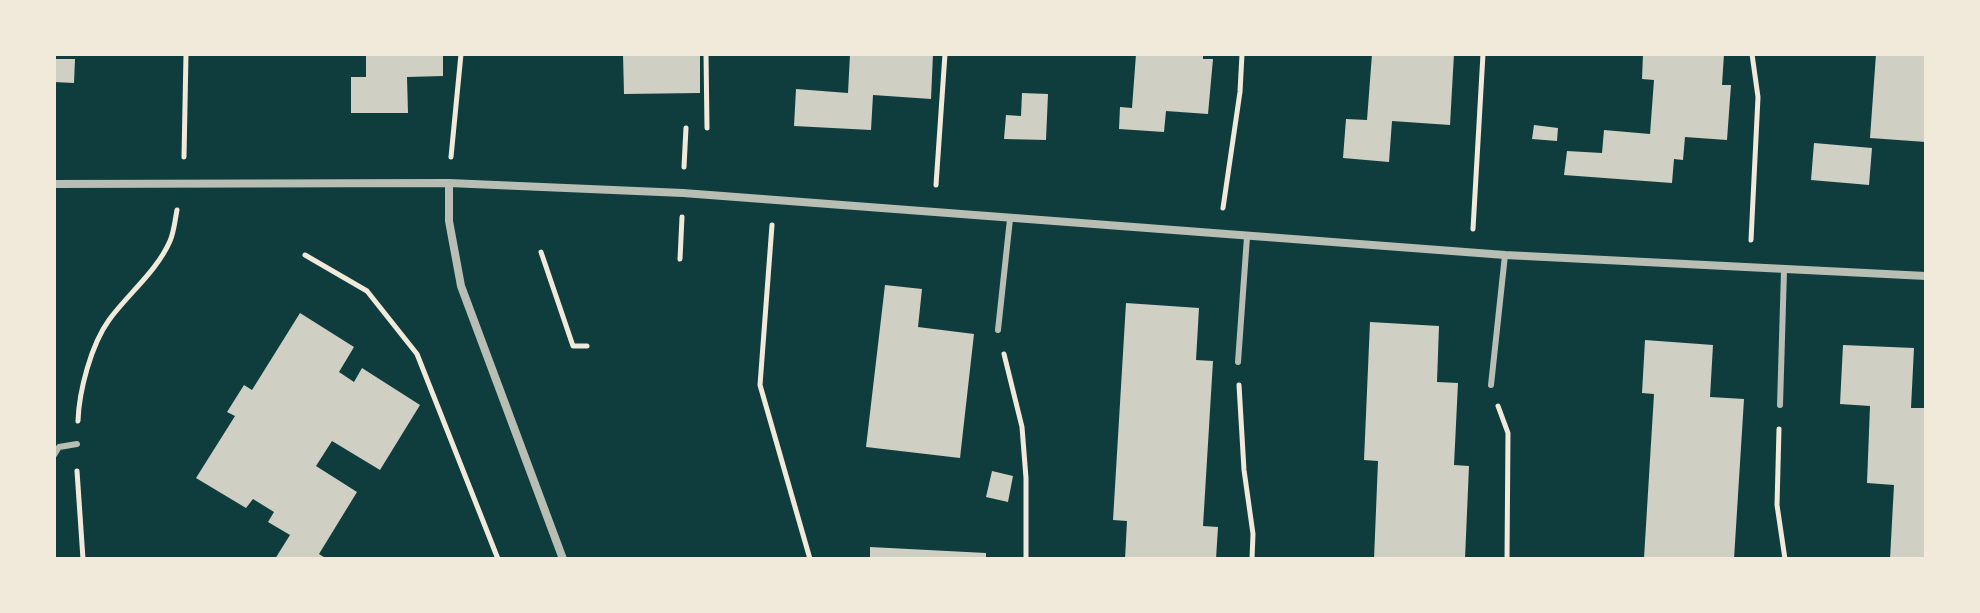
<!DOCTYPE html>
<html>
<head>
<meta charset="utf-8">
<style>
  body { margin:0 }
  #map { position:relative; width:1980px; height:613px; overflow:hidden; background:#0f3d3e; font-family:"Varela Round",sans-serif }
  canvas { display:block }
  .frame { position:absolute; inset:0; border:56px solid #f1e9da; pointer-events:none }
</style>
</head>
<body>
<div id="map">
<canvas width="1980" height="613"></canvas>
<div class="frame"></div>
</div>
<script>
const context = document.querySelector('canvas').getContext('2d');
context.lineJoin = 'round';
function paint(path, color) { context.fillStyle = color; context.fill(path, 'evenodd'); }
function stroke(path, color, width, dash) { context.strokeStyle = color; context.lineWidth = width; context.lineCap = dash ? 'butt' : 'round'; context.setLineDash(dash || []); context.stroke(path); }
paint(new Path2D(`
  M366 54H443V76L407 77 408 113H351V77H366Z
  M623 54H700V93L624 94Z
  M850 54H933L931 99 873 95 871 130 794 126 796 89 848 93Z
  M1136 54H1203V59H1213L1208 114 1166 111 1164 132 1119 129 1120 107 1132 108Z
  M1372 54H1454L1450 125 1392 121 1389 162 1343 158 1346 119 1367 120Z
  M1643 54H1724L1722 85H1731L1727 140 1685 137 1683 160 1674 159 1672 183 1564 175 1567 151 1602 153 1604 130 1650 134 1654 80 1642 79Z
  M1876 54H1926V142L1870 138Z
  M54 59H75L74 83 54 82Z
  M1022 93 1048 94 1046 140 1004 139 1006 115 1021 116Z
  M1534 125 1558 128 1557 141 1532 139Z
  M1814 143 1872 148 1869 185 1811 180Z
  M885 285 922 289 918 327 974 334 960 458 866 447Z
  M1126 303 1199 308 1196 360 1213 361 1203 526 1218 527 1216 559H1125L1127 521 1113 520Z
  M300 313 354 347 339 372 354 382 362 368 420 405 380 470 332 441 316 466 357 492 319 554 327 559H275L290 535 268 522 274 512 253 499 246 508 196 478 235 416 227 412 244 385 252 390Z
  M1370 322 1439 326 1437 382 1458 383 1454 465 1469 466 1465 559H1374L1378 461 1364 460Z
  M1645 340 1713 345 1710 397 1744 399 1734 559 1644 558 1654 394 1642 393Z
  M1843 345 1914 348 1911 408H1926V559H1890L1894 485 1867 483 1870 406 1840 404Z
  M992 471 1013 476 1008 502 986 497Z
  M870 547 986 553V559H870Z`), '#cfcfc3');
stroke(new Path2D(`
  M706 54 707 128
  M184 157 186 54
  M451 157 461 54
  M684 167 686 128
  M936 185 945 54
  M1223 208 1240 92 1242 54
  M772 225 760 385 810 559
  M1473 229 1483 54
  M1751 240 1758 97 1752 54
  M541 252 573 346H587
  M305 255 367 291 417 354 498 559
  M680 259 682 217
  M1004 354 1022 427 1026 478V559
  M1239 385 1244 470 1253 534 1252 559
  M1498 406 1508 433 1507 559
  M78 421C79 391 91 345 109 320 128 294 157 271 170 241 174 232 175 220 177 210
  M1779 429 1777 505 1785 559
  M77 471 83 559`), '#f1e9da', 5);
stroke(new Path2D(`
  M998 330 1010 219
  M1238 362 1247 237
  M1491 385 1505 255
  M1780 405 1784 271
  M54 455 59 447 77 444`), '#b8beb3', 6);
stroke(new Path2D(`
  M449 183V221L461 286 563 559
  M54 184 449 183 683 193 1505 255 1926 276`), '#b8beb3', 8);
</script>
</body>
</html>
